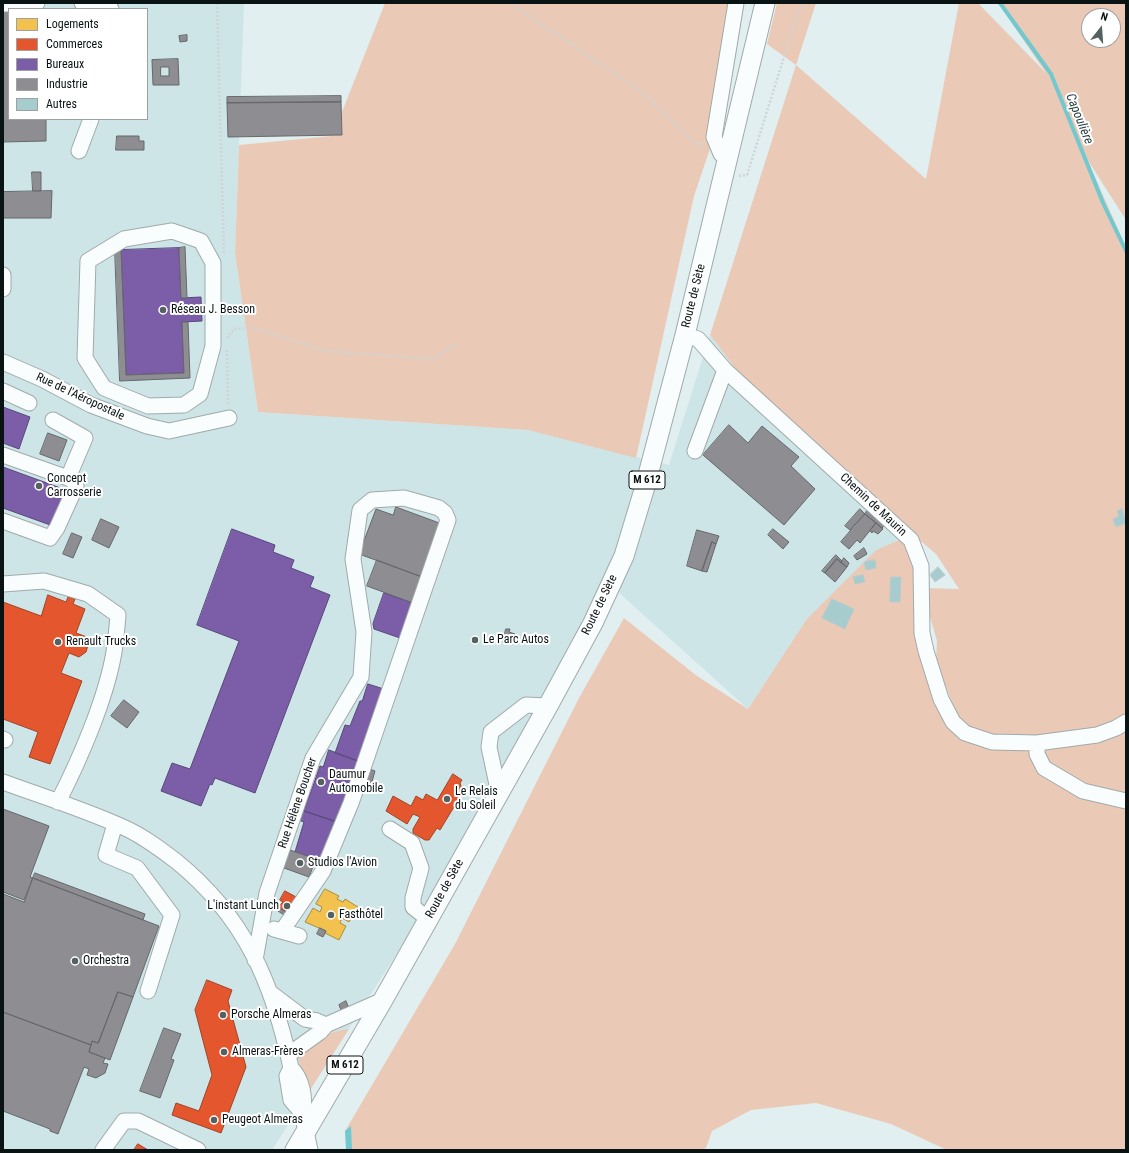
<!DOCTYPE html>
<html>
<head>
<meta charset="utf-8">
<style>
  body { margin:0 }
  #map { position:relative; width:1129px; height:1153px; overflow:hidden; background:#e1eff1; font-family:"Roboto Condensed",sans-serif }
  canvas { display:block }
  .frame { position:absolute; inset:0; border:4px solid #0a1314; pointer-events:none }
  .legend { position:absolute; left:8px; top:8px; width:140px; height:112px; box-sizing:border-box; background:#fff; border:1px solid #9da1a1; margin:0; padding:5px 7px; list-style:none; font-size:12px; color:#0a1314 }
  .legend li { display:flex; align-items:center; gap:8px; height:20px }
  .legend b { width:20px; border:1px solid #9da1a1 }
  .north { position:absolute; left:1081px; top:8px; width:40px; height:40px; box-sizing:border-box; background:#fff; border:1px solid #9da1a1; border-radius:50%; rotate:17deg; font-size:11px; font-weight:700; line-height:16px; text-align:center; color:#0a1314 }
  .north::after { content:''; display:block; margin:auto; width:14px; height:18px; background:#556061; clip-path:polygon(50% 0,100% 100%,50% 72%,0 100%) }
</style>
</head>
<body>
<div id="map">
<canvas width="1129" height="1153"></canvas>
<div class="frame"></div>
<ul class="legend">
<li><b style="height:11px;background:#f2c14e"></b>Logements</li>
<li><b style="height:11px;background:#e4572e"></b>Commerces</li>
<li><b style="height:11px;background:#7b5ea7"></b>Bureaux</li>
<li><b style="height:11px;background:#8d8d92"></b>Industrie</li>
<li><b style="height:11px;background:#a6ccce"></b>Autres</li>
</ul>
<div class="north">N</div>
</div>
<script>
const context = document.querySelector('canvas').getContext('2d');
context.lineJoin = 'round';
function paint(path, color) { context.fillStyle = color; context.fill(path, 'evenodd'); }
function stroke(path, color, width, dash) { context.strokeStyle = color; context.lineWidth = width; context.lineCap = dash ? 'butt' : 'round'; context.setLineDash(dash || []); context.stroke(path); }
function label(font, color, halo, rows, align = 'center') {
  context.font = font + ' "Roboto Condensed",sans-serif'; context.lineWidth = 4; context.setLineDash([]); context.textBaseline = 'middle'; context.strokeStyle = halo; context.fillStyle = color; for (const [text, x, y, turn = 0] of rows) {
    context.save(); context.translate(x, y); context.rotate((+turn || 0) * Math.PI / 180); context.textAlign = isNaN(turn) ? turn : align; if (halo) context.strokeText(text, 0, 0); context.fillText(text, 0, 0); context.restore();
  }
}
paint(new Path2D(`
  M3 3H244L235 253 258 412 528 430 669 465 710 335 750 388 902 539 806 620 748 709 607 582 529 745 272 1150H3ZM9 9H147V119H9Z`), '#cde5e7');
paint(new Path2D(`
  M385 3H736L714 137 694 196 636 458 528 430 258 412 235 253 239 145 342 135V112Z
  M777 3H816L796 65 926 179 959 3H978L1046 73 998 3H1126V220L1087 159 1126 247V1150H947L891 1124 816 1103 751 1110 712 1131 706 1148 702 1150H348L345 1131 455 944 579 698 624 618 697 676 748 709 806 620 876 550 902 539 922 588 959 589 936 554 871 499 750 388 710 335 796 65 767 44ZM1089 16H1113V40H1089ZM923 592 937 641 936 662 954 707 930 666Z
  M349 1029 310 1090 306 1086 298 1058C309 1039 327 1032 349 1029Z`), '#eacab6');
paint(new Path2D(`
  M351 1126 352 1150H346L345 1131Z`), '#72c8cf');
const homes = new Path2D(`
  M325 889 339 896 337 899 343 902 345 899 358 907 349 922 342 918 340 923 346 926 339 940 325 933 326 931 305 922 313 908 320 912 322 907 316 904Z`);
paint(homes, '#f2c14e');
stroke(homes, '#ac8d3d', 1);
const shops = new Path2D(`
  M48 595 66 602 68 597 75 599 73 604 85 609 76 633 87 637 88 645 86 652 79 657 69 653 61 673 82 681 50 764 29 757 38 732 3 719V602L41 616Z
  M453 774 462 780 460 783 463 792 440 830 437 828 429 840H425L413 833V829L420 817 413 814 407 824 386 811 393 796 411 806 416 796 423 800 426 794 437 800Z
  M285 891 298 898 284 915 286 912 278 907 283 902 280 900Z
  M207 980 232 990 228 1001 246 1067 221 1133 172 1115 176 1103 199 1111 212 1075 195 1010Z
  M138 1144 148 1150H134Z`);
paint(shops, '#e4572e');
stroke(shops, '#a34326', 1);
const offices = new Path2D(`
  M179 248 181 298 201 297 202 321 182 322 184 373 126 375 121 250Z
  M3 407 30 417 19 449 3 443Z
  M3 467 66 490 53 526 3 508Z
  M232 529 275 545 273 552 294 560 291 568 314 577 310 587 330 595 255 793 215 778 212 785 210 784 201 806 161 791 172 763 190 769 239 641 197 625Z
  M384 593 413 603 400 638 374 629 373 624Z
  M368 684 384 689 358 761 335 753 345 725 350 726 360 701H362Z
  M329 750 358 761 337 822 304 811 320 766 323 767Z
  M304 811 337 822 323 861 295 852 304 822 301 821Z`);
paint(offices, '#7b5ea7');
stroke(offices, '#59487b', 1);
const industry = new Path2D(`
  M3 10H9V119H46V141L3 142Z
  M187 35V41L180 42 179 36Z
  M178 59 179 85H153L152 60ZM161 67H169V76H161Z
  M341 96V102L227 103V97Z
  M341 102 342 135 228 137 227 103Z
  M117 136H139V141H144V150H116Z
  M32 172H41V191H33Z
  M52 191 51 218H3V192Z
  M185 247 187 298H181L179 248Z
  M115 250H121L126 375 184 373 182 322H188L190 378 120 381Z
  M729 425 748 443 762 426 799 457 791 466 815 489 784 525 703 455Z
  M48 433 67 440 59 461 40 454Z
  M396 507 442 524 422 577 359 554 376 509 393 515Z
  M860 509 865 514 850 530 845 526Z
  M867 511 884 526 882 528 865 514Z
  M865 514 876 523 860 543 857 540 849 549 841 542Z
  M101 519 119 527 109 548 92 540Z
  M876 523 883 529 878 534 873 531 872 533 870 531Z
  M773 529 789 542 783 549 768 535Z
  M697 530 719 536 716 544 712 542 702 571 687 566Z
  M72 533 82 537 73 558 63 554Z
  M712 542 716 544 707 572 702 571Z
  M864 548 867 554 857 560 854 556Z
  M836 555 842 561 841 563 837 559 825 573 822 571Z
  M844 558 849 563 847 567 841 563Z
  M837 559 847 567 835 582 825 573Z
  M377 560 422 577 413 603 367 586Z
  M506 629H510L509 632 515 634 513 644 503 642Z
  M124 700 139 712 127 728 111 716Z
  M367 768 375 771 371 785 363 782Z
  M3 809 49 826 30 877 33 878 24 900 3 892Z
  M290 850 316 859 309 877 284 868Z
  M35 873 145 914 143 920 33 878Z
  M33 878 159 926 133 997 118 992 98 1043 92 1041 91 1045 3 1012V894L24 902Z
  M279 908 286 912 284 915 278 911Z
  M320 928 326 931 323 937 317 934Z
  M118 992 133 997 110 1060 89 1052 92 1041 98 1043Z
  M346 1001 348 1006 341 1010 339 1005Z
  M3 1012 91 1045 89 1052 105 1058 103 1063 108 1064 105 1073 96 1078 87 1075 89 1069 84 1067 58 1134 50 1131V1129L3 1111Z
  M164 1028 181 1034 171 1059 174 1060 160 1098 140 1091Z`);
paint(industry, '#8d8d92');
stroke(industry, '#66686c', 1);
stroke(new Path2D(`
  M1000 3 1051 74 1103 203 1126 251`), '#72c8cf', 4);
const building = new Path2D(`
  M1122 509 1126 523 1116 527 1113 519 1119 516 1117 511Z
  M875 560 876 568 866 570 864 562Z
  M938 567 945 575 935 582 930 575Z
  M863 575 865 582 855 584 853 577Z
  M891 577H901L900 602H890Z
  M832 599 854 609 845 629 822 618Z`);
paint(building, '#a6ccce');
stroke(building, '#becacb', 1);
const minor = new Path2D(`
  M82 3 105 6 111 9
  M3 4 37 3
  M79 151 91 119
  M728 157 721 154 714 137 736 3
  M172 231 201 241 213 263V346L200 394 184 405 148 406 104 388 85 358 88 261 124 239Z
  M3 275V289
  M685 335 698 339 725 370 911 540 921 566 922 633 926 651 941 699 953 722 965 733 992 742 1037 743 1097 735 1116 728 1126 722
  M3 362 42 379 91 405 147 426 169 431 229 418
  M3 391 29 403
  M53 420 85 438 68 478
  M695 451 725 370
  M3 455 68 478 74 481 76 486 57 528 50 538 3 521
  M3 584 44 581 88 594 118 615C117 627 116 640 114 652 106 699 80 759 58 802
  M3 739 5 740
  M1037 743V754L1044 768 1083 791 1126 801
  M3 782C44 797 86 810 125 828 143 836 160 849 176 861 245 917 273 983 291 1068 302 1078 306 1099 302 1113
  M499 794 489 747 491 732 526 705 548 706
  M115 824 106 855 137 868 172 915 148 991
  M390 829 412 843 421 868 413 898V907L428 919
  M274 929 299 936
  M255 960 267 893 313 758 361 677 364 632 353 559 360 510 372 500 404 498 439 508 445 513 448 520 351 803 323 871 282 931
  M272 994 305 1019 317 1021 326 1025 383 1000
  M288 1055 320 1032 326 1025
  M291 1068 287 1076 291 1100 302 1113 310 1150
  M103 1150 124 1121H138L198 1150`);
const major = new Path2D(`
  M295 1150 383 1000 548 706 593 623 624 556 644 490 685 335 765 3`);
stroke(minor, '#a0aaab', 17);
stroke(major, '#a0aaab', 21);
stroke(new Path2D(`
  M217 3 224 255
  M510 3 641 91 697 145 703 143
  M739 176 747 175 801 3
  M227 338 234 329 254 328 326 351 433 359 457 343
  M227 350 228 405`), '#d0d4d4', 2.5, [2, 2]);
stroke(minor, '#fafdfd', 15);
stroke(major, '#fafdfd', 19);
for (const [x, y, r, color] of [
  [163,310,4,"#556061"],
  [39,486,4,"#556061"],
  [475,640,4,"#556061"],
  [58,642,4,"#556061"],
  [321,782,4,"#556061"],
  [447,799,4,"#556061"],
  [300,863,4,"#556061"],
  [287,906,4,"#556061"],
  [331,915,4,"#556061"],
  [75,961,4,"#556061"],
  [223,1015,4,"#556061"],
  [224,1052,4,"#556061"],
  [214,1120,4,"#556061"]
]) { const dot = new Path2D(); dot.arc(x, y, r, 0, 2 * Math.PI); context.fillStyle = color; context.fill(dot); stroke(dot, '#fff', 1.5); }
for (const [x, y, w] of [
  [647,480,36],
  [345,1065,36]
]) { const box = new Path2D(); box.roundRect(x - w / 2, y - 9, w, 18, 3); context.fillStyle = '#fff'; context.fill(box); stroke(box, '#0a1314', 1); }
label('bold 11px', '#0a1314', null, [
  ["M 612",647,480],
  ["M 612",345,1065]
]);
label('12px', '#0a1314', '#fff', [
  ["Route de Sète",694,296,-76],
  ["Rue de l'Aéropostale",80,397,25],
  ["Chemin de Maurin",873,505,43],
  ["Route de Sète",600,605,-64],
  ["Rue Hélène Boucher",298,803,-71],
  ["Route de Sète",445,889,-61]
]);
label('12px', '#0a1314', '#fff', [
  ["Réseau J. Besson",171,310],
  ["Concept",47,479],
  ["Carrosserie",47,493],
  ["Le Parc Autos",483,640],
  ["Renault Trucks",66,642],
  ["Daumur",329,775],
  ["Automobile",329,789],
  ["Le Relais",455,792],
  ["du Soleil",455,806],
  ["Studios l'Avion",308,863],
  ["L'instant Lunch",279,906,"right"],
  ["Fasthôtel",339,915],
  ["Orchestra",83,961],
  ["Porsche Almeras",231,1015],
  ["Almeras-Frères",232,1052],
  ["Peugeot Almeras",222,1120]
], 'left');
label('italic 13px', '#1f393a', '#fff', [
  ["Capoulière",1079,119,68]
]);
</script>
</body>
</html>
